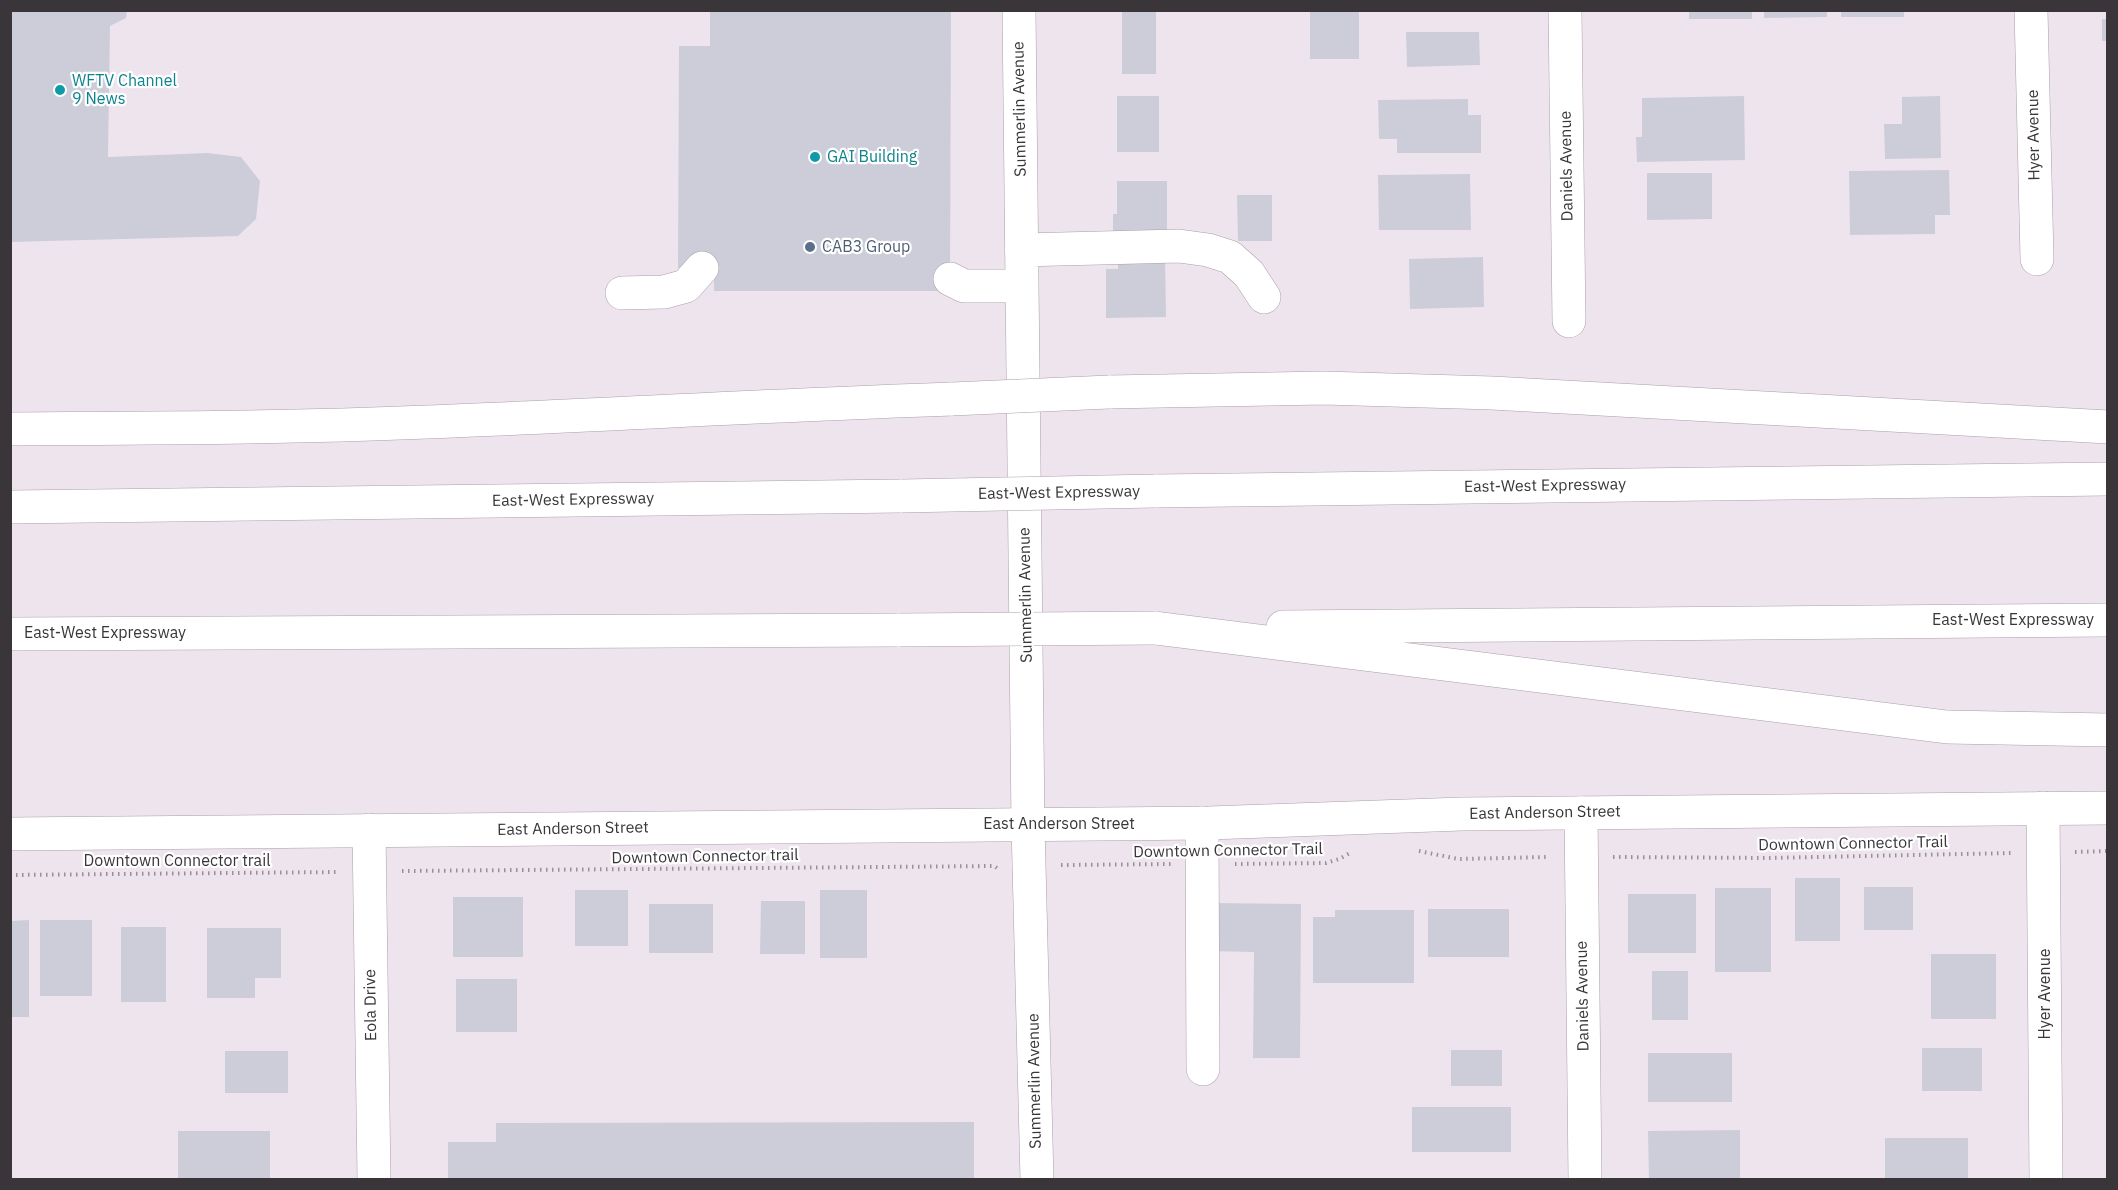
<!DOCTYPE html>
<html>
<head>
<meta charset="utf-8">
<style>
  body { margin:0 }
  #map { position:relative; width:2118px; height:1190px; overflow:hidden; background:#eee4ee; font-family:"IBM Plex Sans",sans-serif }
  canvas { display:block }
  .frame { position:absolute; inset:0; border:12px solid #393539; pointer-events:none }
</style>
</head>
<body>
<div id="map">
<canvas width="2118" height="1190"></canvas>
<div class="frame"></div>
</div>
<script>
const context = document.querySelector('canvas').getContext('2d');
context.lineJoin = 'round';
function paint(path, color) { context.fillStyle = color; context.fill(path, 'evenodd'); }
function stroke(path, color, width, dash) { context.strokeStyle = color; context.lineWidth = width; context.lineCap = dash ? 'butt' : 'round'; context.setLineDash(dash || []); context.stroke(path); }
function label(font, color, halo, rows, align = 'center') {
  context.font = font + ' "IBM Plex Sans",sans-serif'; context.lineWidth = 4.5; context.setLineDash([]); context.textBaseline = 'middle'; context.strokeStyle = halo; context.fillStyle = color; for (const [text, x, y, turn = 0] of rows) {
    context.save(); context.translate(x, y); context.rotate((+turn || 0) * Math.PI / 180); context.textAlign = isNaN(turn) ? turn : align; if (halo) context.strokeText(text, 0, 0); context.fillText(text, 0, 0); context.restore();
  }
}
paint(new Path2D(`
  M10 10H127L126 18 110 26 108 157 207 153 241 157 260 181 256 219 238 236 10 242Z
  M710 10H951L950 291H714V268H678L679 46H710Z
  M1122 10H1156V74H1122Z
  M1310 10H1359V59H1310Z
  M1689 10H1752V19H1689Z
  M1764 10H1827V17L1764 18Z
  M1841 10H1904V17H1841Z
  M2102 19H2108V41H2102Z
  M1406 32H1479L1480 65 1407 67Z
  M1117 96H1159V152H1117Z
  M1744 96 1745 160 1637 162 1636 137H1642V98Z
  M1940 96 1941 158 1885 159 1884 124H1902V97Z
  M1468 99V115H1481V153H1397V139H1379L1378 100Z
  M1949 170 1950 215H1935V234L1850 235 1849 171Z
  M1647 173H1712V219L1647 220Z
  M1470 174 1471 230H1379L1378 175Z
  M1117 181H1167V235H1113V214H1117Z
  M1237 195H1272V241H1238Z
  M1118 254H1165L1166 317 1106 318V269H1118Z
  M1483 257 1484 307 1410 309 1409 259Z
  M1795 878H1840V941H1795Z
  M1864 887H1913V930H1864Z
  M1715 888H1771V972H1715Z
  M575 890H628V946H575Z
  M820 890H867V958H820Z
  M1628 894H1696V953H1628Z
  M453 897H523V957H453Z
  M761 901H805V954H760Z
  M1210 903 1301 904 1300 1058H1253L1254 952 1210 951Z
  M649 904H713V953H649Z
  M1428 909H1509V957H1428Z
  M1335 910H1414V983H1313V917H1335Z
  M29 920V1017H10V921Z
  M40 920H92V996H40Z
  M121 927H166V1002H121Z
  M207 928H281V978H255V998H207Z
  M1931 954H1996V1019H1931Z
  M1652 971H1688V1020H1652Z
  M456 979H517V1032H456Z
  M1922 1048H1982V1091H1922Z
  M1451 1050H1502V1086H1451Z
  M225 1051H288V1093H225Z
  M1648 1053H1732V1102H1648Z
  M1412 1107H1511V1152H1412Z
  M974 1122V1180H448V1142H496V1123Z
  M1740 1130V1179L1649 1180 1648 1131Z
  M178 1131H270V1180H178Z
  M1885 1138H1968V1180H1885Z`), '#cdcdda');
const minor = new Path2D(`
  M1019 10 1028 825 1037 1180
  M1565 10 1569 321
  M2031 10 2037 259
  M1021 250 1179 246 1208 250 1230 257 1249 274 1264 297
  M950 279 964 286H1022
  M622 293 664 292 686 286 702 268
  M2043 808 2046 1180
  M1581 813 1585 1180
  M1202 823 1203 1069
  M369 830 374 1180`);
const major = new Path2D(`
  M10 834 1209 823 1462 814 2108 808`);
const highway = new Path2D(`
  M1109 392 1324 388 1492 393 2108 427
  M10 429C149 428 288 428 427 422 602 415 777 405 952 399
  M1155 491 2108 479
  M10 507 902 496
  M1283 627 2108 620
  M1155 628 1947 727 2108 730
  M10 634 900 630`);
stroke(minor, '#a99fa8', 34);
stroke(major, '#a99fa8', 34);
stroke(highway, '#a99fa8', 34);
stroke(new Path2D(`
  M1419 851 1458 859 1549 857
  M2075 852 2108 851
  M1613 857 1767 858 2011 853
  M1235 864 1326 863 1339 859 1352 852
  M1061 865 1171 864
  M402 871 994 866 997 868
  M10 875 338 872`), '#979097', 4, [1.5, 4.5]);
stroke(minor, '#fff', 33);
stroke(major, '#fff', 33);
stroke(highway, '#fff', 33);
const highwayBridge = new Path2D(`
  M952 399 1109 392
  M902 496 1155 491
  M900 630 1155 628`);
stroke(highwayBridge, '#a99fa8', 34, []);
stroke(highwayBridge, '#fff', 33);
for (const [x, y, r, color] of [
  [60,90,6,"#0f9aa8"],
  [815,157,6,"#0f9aa8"],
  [810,247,6,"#5c6f8a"]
]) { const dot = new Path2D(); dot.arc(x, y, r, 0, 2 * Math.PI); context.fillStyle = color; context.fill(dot); stroke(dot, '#fff', 2); }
label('16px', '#0d838f', '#fff', [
  ["WFTV Channel",72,81],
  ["9 News",72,99],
  ["GAI Building",827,157]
], 'left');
label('16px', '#393539', '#fff', [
  ["Summerlin Avenue",1020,109,-91],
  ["Hyer Avenue",2034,135,-91],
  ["Daniels Avenue",1567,166,-91],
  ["East-West Expressway",1545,486,-1],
  ["East-West Expressway",1059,493,-1],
  ["East-West Expressway",573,500,-1],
  ["Summerlin Avenue",1026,595,-91],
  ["East-West Expressway",2013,620],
  ["East-West Expressway",105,633],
  ["East Anderson Street",1545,813,-1],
  ["East Anderson Street",1059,824],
  ["East Anderson Street",573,829,-1],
  ["Downtown Connector Trail",1853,844,-1],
  ["Downtown Connector Trail",1228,851,-1],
  ["Downtown Connector trail",705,857,-1],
  ["Downtown Connector trail",177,861],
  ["Hyer Avenue",2045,994,-90],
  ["Daniels Avenue",1583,996,-91],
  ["Eola Drive",371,1005,-91],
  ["Summerlin Avenue",1035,1081,-91]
]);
label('16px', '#4e5e75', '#fff', [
  ["CAB3 Group",822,247]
], 'left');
</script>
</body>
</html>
